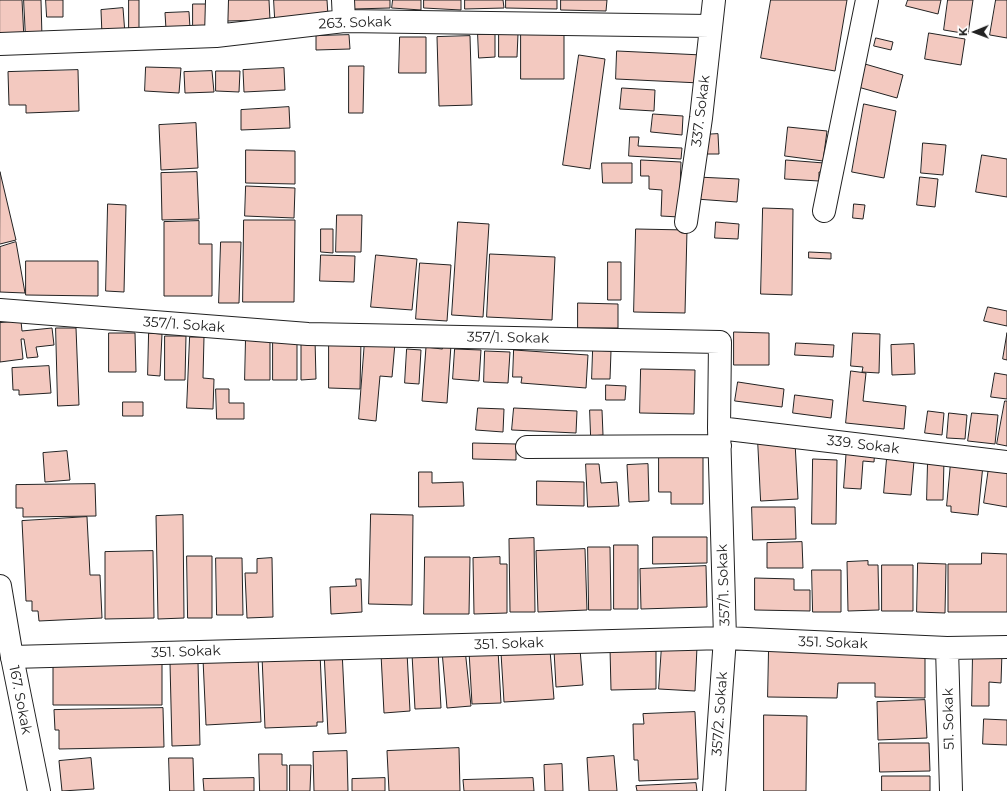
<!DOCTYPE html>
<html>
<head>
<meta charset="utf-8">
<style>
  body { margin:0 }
  #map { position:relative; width:1007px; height:791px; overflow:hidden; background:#fff; font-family:Montserrat,sans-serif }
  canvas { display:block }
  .north { position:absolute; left:955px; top:12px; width:40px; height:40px; -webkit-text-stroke:3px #fff; paint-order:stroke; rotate:269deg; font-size:11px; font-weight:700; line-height:16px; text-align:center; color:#222 }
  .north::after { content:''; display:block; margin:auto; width:14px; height:18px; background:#222; clip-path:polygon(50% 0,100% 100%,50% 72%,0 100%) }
</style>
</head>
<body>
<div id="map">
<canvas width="1007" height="791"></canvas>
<div class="north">K</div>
</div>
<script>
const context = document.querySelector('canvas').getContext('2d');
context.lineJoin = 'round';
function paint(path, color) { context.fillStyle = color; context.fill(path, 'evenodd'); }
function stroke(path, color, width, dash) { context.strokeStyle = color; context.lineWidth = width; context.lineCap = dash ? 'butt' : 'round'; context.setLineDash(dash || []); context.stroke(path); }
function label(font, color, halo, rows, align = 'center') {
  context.font = font + ' Montserrat,sans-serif'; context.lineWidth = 3; context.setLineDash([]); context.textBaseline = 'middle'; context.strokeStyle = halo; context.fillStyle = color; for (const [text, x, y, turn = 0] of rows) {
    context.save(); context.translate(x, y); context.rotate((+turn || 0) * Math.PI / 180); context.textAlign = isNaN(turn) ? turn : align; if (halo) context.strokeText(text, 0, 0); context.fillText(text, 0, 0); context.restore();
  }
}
const building = new Path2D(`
  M0 0H22L24 39 0 40Z
  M24 0H41L42 38 26 39Z
  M46 0H63V17H47Z
  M129 0H139V31L129 32Z
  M226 0H269L270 20 227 21Z
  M274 0H327L328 16 275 18Z
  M354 0H390V8L354 9Z
  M393 0H421V10L392 8Z
  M424 0H461V10L424 8Z
  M465 0H503L504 8 465 9Z
  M506 0H557V9L506 8Z
  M561 0H607L606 11 561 10Z
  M771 0H847L835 71 761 58Z
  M908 0H941L938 14 906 6Z
  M948 0H973L968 34 944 30Z
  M996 0H1007V38L990 35Z
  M193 4H207V27H193Z
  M123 8 125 34 102 35 101 10Z
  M189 12 190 28 166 29 165 13Z
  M499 33 518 34 517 57H499Z
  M929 33 965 39 961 65 925 59Z
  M478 34H495V57L479 58Z
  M521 34H564V79H521Z
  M349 35 350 49 316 50V36Z
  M470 36 472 105 439 106 437 37Z
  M400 37H426V73H399Z
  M876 38 893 42 891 50 874 46Z
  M617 51 702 55 700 83 616 79Z
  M579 55 605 59 590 169 563 165Z
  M865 64 903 75 897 98 858 87Z
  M349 66H364L363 113H349Z
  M146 67 181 68 179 93 145 91Z
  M284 68 285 90 244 92 243 70Z
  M78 70 79 111 26 113V105H9L8 72Z
  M212 71 214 92 185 93 184 72Z
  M216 71H240L239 92 216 91Z
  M622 88 655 90 654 111 620 109Z
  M864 104 896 111 884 178 852 172Z
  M289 107 290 128 241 130V110Z
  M653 114 683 116 682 135 651 132Z
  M196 123 198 168 161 170 159 125Z
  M788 127 827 131 823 161 785 156Z
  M718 134 719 154H701V135Z
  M630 137H639L638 146 682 148 681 159 629 156Z
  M923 143 946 145 943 175 921 173Z
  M246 150 295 151V184L246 183Z
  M982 155 1007 159V197L976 192Z
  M641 160 681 162 679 217 661 216 662 190 649 189V176H641Z
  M786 160 824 163 823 172H819V181L785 179Z
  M602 163H632V183H603Z
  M0 172 16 240 0 244Z
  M197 172 199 219 162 220 161 173Z
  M697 177 739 179 737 202 696 199Z
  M920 177 938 179 935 207 917 205Z
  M246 186 295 188 294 218 245 216Z
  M108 204 126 205 124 292 106 291Z
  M854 204 865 205 863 219 853 218Z
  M763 208 793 209 792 295 761 294Z
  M337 215H362L361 252H336Z
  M244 220H295L294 302H243Z
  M199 221V244H212V296H164V222Z
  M458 222 489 224 483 317 452 315Z
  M716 222 739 224 738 239 715 238Z
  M321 229H333V253L321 252Z
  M636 229 687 230 685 313 634 312Z
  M16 242 25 293 0 292V247Z
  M221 242H241L239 303H219Z
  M809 252 831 253V259L809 258Z
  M490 254 555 257 552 320 487 317Z
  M321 255 355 256 354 282 320 281Z
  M376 255 417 259 412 310 371 307Z
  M26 261H98V296L26 295Z
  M608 262H621V300H608Z
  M420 263 451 265 447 321 416 319Z
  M578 303 618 304V328H578Z
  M988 307 1007 311V326L984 321Z
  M21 321 22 331 52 328 54 345 36 347 38 357 27 358 24 339H21L23 359 0 362V323Z
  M56 328H76L79 405 58 406Z
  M734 332 769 333V365H734Z
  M109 333H135L136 372H109Z
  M149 333 162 334 160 376 148 375Z
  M853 333 880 334 879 373 862 372 863 367 851 366Z
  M1007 333V360L1003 359Z
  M165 336H186L185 380H165Z
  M246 336 270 337V380H245Z
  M190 337H204L203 378 214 379 213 409 187 408Z
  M273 338H297V380H273Z
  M315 339 316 379 301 380V340Z
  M329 340 361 341 360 389 329 388Z
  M365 340 395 343 392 377 380 376 376 421 359 419Z
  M796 343 834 345 833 357 795 355Z
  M442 344 451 345 447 403 422 401 426 347 442 349Z
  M914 344 915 374 892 375 891 345Z
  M407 349 421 350 419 384 405 383Z
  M455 349 481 350 479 381 453 379Z
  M514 350 588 355 586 388 521 383 522 377H513Z
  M593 350 611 351 610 379H592Z
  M485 351 510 352 508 383 484 382Z
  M49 366 51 393 19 395V390H13L12 368Z
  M641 369 695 370 694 414 640 413Z
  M851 371 866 373 863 401 906 406 904 429 846 423Z
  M995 373 1007 375V399L991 397Z
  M738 382 784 389 782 407 735 401Z
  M606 385 626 386 625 400H606Z
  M216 389H229V403H244V419H217Z
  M795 395 833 400 831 418 793 413Z
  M1005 401H1007V446L997 444Z
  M123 402H143V416H123Z
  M478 408 504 409 503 432 476 430Z
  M514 408 577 411 576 433 512 430Z
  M590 410H602L603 435 591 436Z
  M928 411 944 413 942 435 925 433Z
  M949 413 967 415 965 439 947 438Z
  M972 413 998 415 995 444 968 441Z
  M758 440 795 442 798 499 761 501Z
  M473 443 516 444V460L473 459Z
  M847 446 875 448 874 462 863 461 861 489 844 488Z
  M67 451 70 480 45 482 43 453Z
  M659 456H703V504H671V492H659Z
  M887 458 914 461 911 495 884 493Z
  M813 459 837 460 836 524H812Z
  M928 460H944L943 500H927Z
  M951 462 983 465 978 515 951 512V506H947Z
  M586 464H599L601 483 617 482 619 506 588 507Z
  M648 464 649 501 629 502 627 465Z
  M989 467 1007 469V507L984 503Z
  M419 472H432V483L463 482 464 506 419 507Z
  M537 481 584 482V506L537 505Z
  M95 484 96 516 23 517V508H16V485Z
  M752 507H795L796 539 753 540Z
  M371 514 413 515 412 605 369 604Z
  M183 515 184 618 158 619 156 516Z
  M87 517 90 575H100L102 618 39 621 38 611H32V601H26L22 521Z
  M653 537H707V563L653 564Z
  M534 538 535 612H510L509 539Z
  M802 542 803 568H767V543Z
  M614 545H638V609H614Z
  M588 547H610L611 610H589Z
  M585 549 587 610 538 612 536 551Z
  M153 551 154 618 105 619V552Z
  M982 553 1007 554V612H948V564H981Z
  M187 556H212V618H188Z
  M425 557H470L469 614H424Z
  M500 557V564H507V613L474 614 473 558Z
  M216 558H242L243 615H217Z
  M272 558 273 617 247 618 245 573H257V559Z
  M868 561V565H878L879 610 848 611 847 562Z
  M918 563 946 564 945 613 917 612Z
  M882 565H913V611H882Z
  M706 566 707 607 641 609 640 569Z
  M812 570H841V612H813Z
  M755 578 794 579V590H810V611L755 610Z
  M356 579H361L362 612 331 614 330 587 356 586Z
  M662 645 697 647 695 691 659 689Z
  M656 647V689L611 690 610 648Z
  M769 647 925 649V698L875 697V683H838L837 698 768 697Z
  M465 649 471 706 447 708 442 651Z
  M580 649 583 685 556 687 554 650Z
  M342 650 346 733 328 734 324 651Z
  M498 650 501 703 472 704 469 651Z
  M550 650 554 699 504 702 501 653Z
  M973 651 1002 652 1001 683 989 682V706H972Z
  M407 652 410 711 384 713 381 654Z
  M438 652 441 708 415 709 412 654Z
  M320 653 323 722H317V726L265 728 262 656Z
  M258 657 261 722 206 725 203 659Z
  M162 662V705H53V663Z
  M198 662 200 745 172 746 170 663Z
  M925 700 927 738 878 740 877 702Z
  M163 708 164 747 59 749V730H55L54 710Z
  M695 712 698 779 639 781 638 760H634L633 724H644L643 714Z
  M764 715 807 716 806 791H764Z
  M984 719 1007 720V745L983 744Z
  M879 743H929L930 771 880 772Z
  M459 748 460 791H389L387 751Z
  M347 751 348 791H314L313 752Z
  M259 754H282V765H287V791H260Z
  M614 756 617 791H589L587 758Z
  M91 758 94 789 62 791 59 761Z
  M169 758H193L194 791H170Z
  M562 764 563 791H545L544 765Z
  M290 765H311L310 791H290Z
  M882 776H930V791H882Z
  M254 778V791H204L203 779Z
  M385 778V791H352V779Z
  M533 778 534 791H464L463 780Z
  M696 783 697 791H637L636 786Z`);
paint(building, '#f3c9c0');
stroke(building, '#222', 1);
const street = new Path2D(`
  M343 0 344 21
  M216 36 217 0
  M0 44 216 36 344 21 710 26
  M824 211 867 0
  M686 222 701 118 714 0
  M0 310 308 334 720 342 719 428 725 638 714 791
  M719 428 1007 462
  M527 447 720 446
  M947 648 951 791
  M12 657 725 638 947 648 1007 647`);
const secondary = new Path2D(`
  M0 586 12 657 39 791`);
stroke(street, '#222', 24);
stroke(secondary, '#222', 24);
stroke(street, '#fff', 22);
stroke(secondary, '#fff', 22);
label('14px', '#222', '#fff', [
  ["263. Sokak",355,23,-2],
  ["337. Sokak",701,111,-83],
  ["357/1. Sokak",184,325,4],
  ["357/1. Sokak",508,338,1],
  ["339. Sokak",863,445,7],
  ["357/1. Sokak",724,585,-92],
  ["351. Sokak",833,643,2],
  ["351. Sokak",509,644,-2],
  ["351. Sokak",186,652,-2],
  ["167. Sokak",20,700,79],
  ["357/2. Sokak",720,714,-86],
  ["51. Sokak",949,719,-91]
]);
</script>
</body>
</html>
